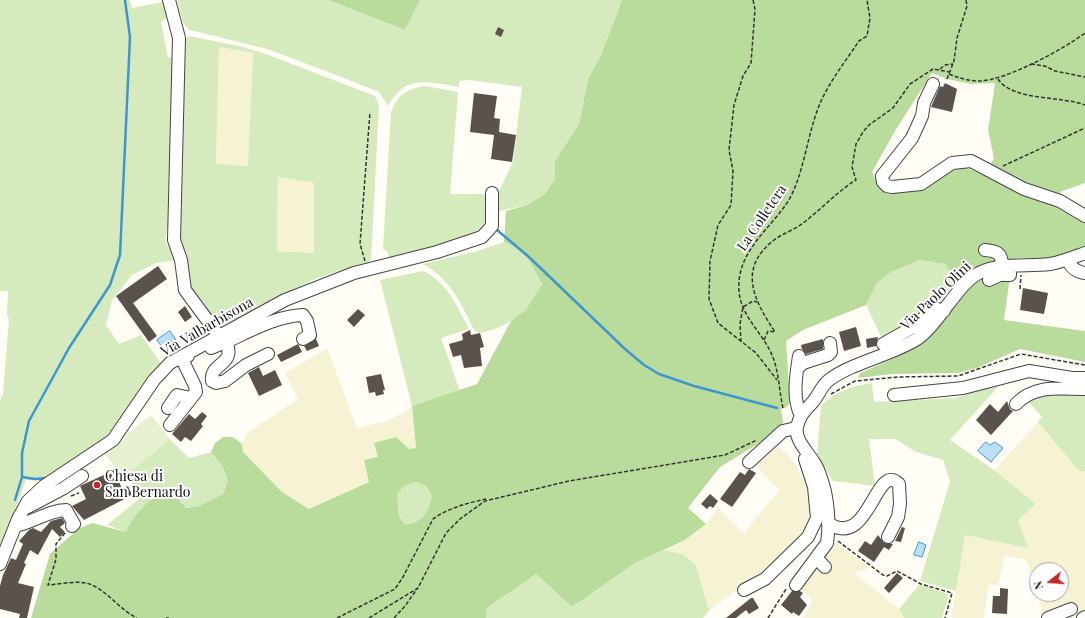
<!DOCTYPE html>
<html>
<head>
<meta charset="utf-8">
<style>
  body { margin:0 }
  #map { position:relative; width:1085px; height:618px; overflow:hidden; background:#fffdf5; font-family:"Playfair Display",serif }
  canvas { display:block }
  .north { position:absolute; left:1029px; top:562px; width:40px; height:40px; box-sizing:border-box; background:#fff; border:1px solid #a0a0a0; border-radius:50%; rotate:253deg; font-size:11px; font-weight:700; line-height:16px; text-align:center; color:#111 }
  .north::after { content:''; display:block; margin:auto; width:14px; height:18px; background:#c4262e; clip-path:polygon(50% 0,100% 100%,50% 72%,0 100%) }
</style>
</head>
<body>
<div id="map">
<canvas width="1085" height="618"></canvas>
<div class="north">N</div>
</div>
<script>
const context = document.querySelector('canvas').getContext('2d');
context.lineJoin = 'round';
function paint(path, color) { context.fillStyle = color; context.fill(path, 'evenodd'); }
function stroke(path, color, width, dash) { context.strokeStyle = color; context.lineWidth = width; context.lineCap = dash ? 'butt' : 'round'; context.setLineDash(dash || []); context.stroke(path); }
function label(font, color, halo, rows, align = 'center') {
  context.font = font + ' "Playfair Display",serif'; context.lineWidth = 4; context.setLineDash([]); context.textBaseline = 'middle'; context.strokeStyle = halo; context.fillStyle = color; for (const [text, x, y, turn = 0] of rows) {
    context.save(); context.translate(x, y); context.rotate((+turn || 0) * Math.PI / 180); context.textAlign = isNaN(turn) ? turn : align; if (halo) context.strokeText(text, 0, 0); context.fillText(text, 0, 0); context.restore();
  }
}
paint(new Path2D(`
  M219 47 253 53 249 166 216 165Z
  M278 177 314 183V253L277 251Z
  M327 348 357 428 387 421 403 413 412 406 416 448 409 449 374 443 378 457 364 460 369 482 309 509 282 492 243 452 242 444 248 432 298 399 285 373Z
  M1038 422 1078 470 1085 472V614L1072 618H1048L1043 613 1037 594H1061V570H1037V593L1026 559 1005 556 998 585H989L984 618H951L965 535 1027 548 1018 519 1036 504 994 470Z
  M777 446 786 452 795 464 810 491 812 523 808 532 759 578 740 587 709 611 696 565 683 554 663 550 685 540 706 524 718 508 744 533 779 490 757 467Z
  M830 539 870 568 854 573 899 609 904 618H803L812 600 798 585Z`), '#f6f3d4');
paint(new Path2D(`
  M0 0H130L132 8 163 2 168 17 161 22 168 58 177 56 169 221C164 245 164 238 176 260L156 263 132 275 112 300 106 325 119 344 141 335 162 365 110 437 43 481 26 480 0 550V400L3 394 9 320 7 314 8 291H0Z
  M177 0H328L405 30 420 0H622L601 55 588 79 579 124 555 161V179L545 194 527 205 495 212V199L513 162 522 87 470 80 459 81V87C427 82 406 74 388 106L379 92 331 73 267 49 190 30 183 23Z
  M189 36 239 46 266 54 375 96 379 105 371 261 317 278 224 325 214 319 201 304 190 288 178 234 186 38ZM219 47 253 53 248 166 216 164ZM278 177 314 183V253L277 251Z
  M425 86 458 92 450 194H489V215L483 225 471 237 393 259 389 257 387 251 383 249 391 112C397 96 408 88 425 86Z
  M504 242C526 251 531 263 542 283 537 292 533 303 526 310 515 321 494 331 479 333L474 330C461 303 450 279 423 264L474 252Z
  M920 260 945 264 956 280 939 306 886 347 866 305 877 283 891 272Z
  M423 271C447 281 457 307 469 329L441 338 460 391 412 406 380 280Z
  M872 383 874 402 956 398 982 389 998 387 950 440 994 470 1036 504 1018 520 1028 548 965 535 956 591 920 581 950 481 943 460 916 452 895 439H869L875 486 833 481 817 455 821 405C837 391 851 386 872 383Z
  M1085 394V472L1078 470 1038 422 1042 417 1027 400 1035 396Z
  M170 439 189 458 211 452 223 467 228 481 223 494 199 506 186 508 179 500 175 490 126 532 107 525 145 494 123 477Z
  M416 482 426 486 432 496C429 511 422 524 405 524L399 516 397 494 404 486Z
  M663 550 683 554 696 565 709 611 703 618H486L487 608 536 574 572 607 635 563Z
  M920 584 947 594 948 598 942 618H904L899 609Z`), '#d5ebbd');
paint(new Path2D(`
  M328 0H420L405 30Z
  M622 0H1085V183L1060 192 1068 211 1085 223V248L1049 259 1020 258 998 261 976 269 956 280 945 264 920 260 891 272 877 283 866 305 803 330 786 341 790 402 787 407 781 409 783 422 781 430 720 467 688 508 706 524 685 540 635 563 572 607 536 574 487 608 486 618H31L50 554 78 529 92 523 126 532C135 512 152 494 175 490L179 500 186 508 199 506 223 494 228 481 223 467 211 452 215 443 223 437H233L242 444 243 452 282 492 309 509 369 482 364 460 378 457 374 443 396 437 409 449 416 448 412 406 477 384 511 321 526 310 542 284C531 263 526 251 504 242L506 211 527 205 545 194 555 179V161L579 124 588 79 601 55ZM932 73 947 79 971 84 995 83 988 130 994 158 985 176 965 167 953 169 919 191 886 193 879 187 872 172 895 131ZM416 482 426 486 432 496C429 511 422 524 405 524L399 516 397 494 404 486Z
  M1015 271 1009 284 1004 320 1085 331V362L1020 349 977 368 959 373 892 374 858 378 860 373C886 362 912 352 934 332 964 303 965 273 1015 271Z`), '#b9dc9c');
paint(new Path2D(`
  M151 415 170 439 123 477 104 453Z`), '#e6f2cf');
const water = new Path2D(`
  M170 331 176 340 163 349 157 340Z
  M986 442 990 445 995 442 1003 448 991 462 978 451Z
  M919 542 926 545 922 557 914 555Z`);
paint(water, '#b9e0f7');
stroke(water, '#3f96cf', 1);
stroke(new Path2D(`
  M497 230 529 257 625 349 644 365 659 374 694 386 777 408
  M22 477 35 479 47 478
  M15 500 22 477V453L29 421 69 348 110 285 120 255 130 37 125 0`), '#3f96cf', 2.5);
paint(new Path2D(`
  M498 27 504 30 501 37 495 34Z
  M945 83 957 89 952 112 931 107 940 86 943 87Z
  M474 93 497 96 494 118 500 119 499 132 516 135 512 162 491 159 494 135 470 132Z
  M158 266 167 279 133 303 157 336 149 342 116 296Z
  M1023 288 1048 293 1044 314 1020 310Z
  M185 306 192 317 185 322 178 312Z
  M358 309 365 315 354 327 347 320Z
  M856 327 861 346 844 351 839 332Z
  M470 330 471 335 480 333 484 347 480 348 482 366 464 368 461 355 453 357 449 344 463 340 462 334Z
  M878 337 876 346 867 348 866 339Z
  M316 339 319 346 307 351 304 346Z
  M823 339V349L806 354 802 349 801 345Z
  M298 344 302 352 281 362 277 355Z
  M259 367 263 376 275 370 282 385 259 396 248 373Z
  M381 374 385 390H383L384 394 376 396 375 392 369 393 366 377Z
  M1007 401 1010 409 1013 411 991 435 976 420 990 404 998 412Z
  M202 412 207 416 201 424 203 426 191 441 185 437 181 442 172 434 189 414 195 419Z
  M749 469 756 473 732 507 720 499 740 472 745 475Z
  M115 472 122 489 128 486 132 495 84 520 72 506 86 499 80 486 108 473V475Z
  M710 494 718 501 713 508 710 506 707 509 701 504Z
  M62 518 65 523 60 527 65 532 60 537 52 529 38 555 30 550 24 563 26 564 18 583 34 587 27 618H19L20 614 0 609V586L3 575 11 558 16 560 23 544 19 541 29 530 33 528 41 532 51 521Z
  M902 527 905 528 901 542 895 541Z
  M878 535 884 543 893 544 889 550 884 547 874 562 858 551 865 541 871 545Z
  M897 573 903 578 889 593 884 588Z
  M1000 588 1008 589 1007 614 992 613 993 596H1000Z
  M792 591H800L803 593 800 597 807 605 799 616 793 612 792 614 781 605Z
  M751 598H753L759 608 749 614 746 610 736 618H726Z`), '#5a524d');
const minor = new Path2D(`
  M169 0 179 38 174 240 181 260 185 290 219 336
  M933 84 924 103 922 116 912 138 882 176 883 182 887 186 892 187 921 184 952 163 971 161 1024 189 1060 201 1085 216
  M985 250C997 251 1002 253 1002 266
  M1068 259C1070 267 1076 272 1085 273
  M989 280 1000 275H1010V266
  M226 342C250 331 276 316 303 315L307 321 310 335 303 339
  M883 344 915 326 934 308 944 311
  M211 348 226 342C237 365 209 363 212 381L216 383 225 381 246 365 268 354
  M799 356C796 376 792 398 801 416
  M797 369 803 363 828 355 831 352 830 343
  M894 395 963 388 1029 371 1072 378H1085
  M1016 404C1035 384 1060 389 1085 389
  M168 408 177 395 191 398
  M170 425 196 392 195 386 181 357 188 356
  M749 462 783 431 796 428
  M28 507 64 488 82 476
  M828 523C870 551 875 460 899 484L900 504 898 517 888 537
  M15 526C32 523 49 510 66 510L74 524 72 526
  M816 558 825 567
  M0 564 18 519 28 501 44 486 113 440 154 380 170 363 285 300 354 273 437 252 482 237 492 226V193
  M796 585 827 543C830 524 828 499 822 481 820 475 818 468 815 464 809 453 794 440 797 427 799 417 804 411 811 404 818 397 821 386 829 380 851 363 892 355 917 339 939 324 958 283 979 273 1000 262 1027 267 1050 264 1062 262 1074 257 1085 253
  M744 590 765 579 808 537 817 518 814 487 805 459
  M1048 618 1071 609
  M1083 618 1085 617`);
stroke(minor, '#444', 14);
stroke(new Path2D(`
  M753 0 755 9 751 63 743 76 734 105 729 150 733 171 731 205 718 225 710 261 709 299 718 323 756 353 777 380
  M1031 64 1045 66 1055 71 1085 77
  M940 69 945 65 953 64
  M949 74C959 78 968 81 979 81 1005 81 1064 49 1085 33
  M947 79 954 61 957 38 967 6 966 0
  M998 79C1012 101 1062 96 1085 105
  M1003 166 1085 128
  M365 261 360 244 370 112
  M1020 289 1021 275
  M764 340 768 331 775 332C754 300 737 269 774 240 782 234 791 231 799 226 819 212 835 193 856 180L852 167 856 144 863 132 869 125 893 108 910 84 933 69 950 72
  M741 342 740 324 743 307 753 301 757 302
  M831 394 855 381 898 377 958 376 1021 354 1085 365
  M783 408C779 391 779 371 772 355 763 333 741 317 739 291 736 253 768 231 787 203 805 175 807 129 823 97 833 77 847 59 859 41L867 36 870 18 867 0
  M71 496 79 493
  M65 533 56 544V559L48 585C60 584 74 581 86 583 106 588 118 609 137 618
  M838 541 883 575 887 576 897 571 921 584 952 593 945 618
  M166 618H169
  M337 618 395 589 403 577 433 519C448 508 468 503 486 499
  M369 618 418 588 446 533 460 519 485 501 569 481 725 455 757 440
  M394 618 405 606 417 589
  M768 618 786 589`), '#333', 1.5, [4, 2]);
stroke(minor, '#fff', 12);
for (const [x, y, r, color] of [
  [97,485,4,"#c4262e"]
]) { const dot = new Path2D(); dot.arc(x, y, r, 0, 2 * Math.PI); context.fillStyle = color; context.fill(dot); stroke(dot, '#fff', 1.5); }
label('14px', '#111', '#fff', [
  ["La Colletera",762,218,-56],
  ["Via Paolo Olini",936,296,-44],
  ["Via Valbarbisona",207,327,-30]
]);
label('14px', '#111', '#fff', [
  ["Chiesa di",105,477],
  ["San Bernardo",105,493]
], 'left');
</script>
</body>
</html>
